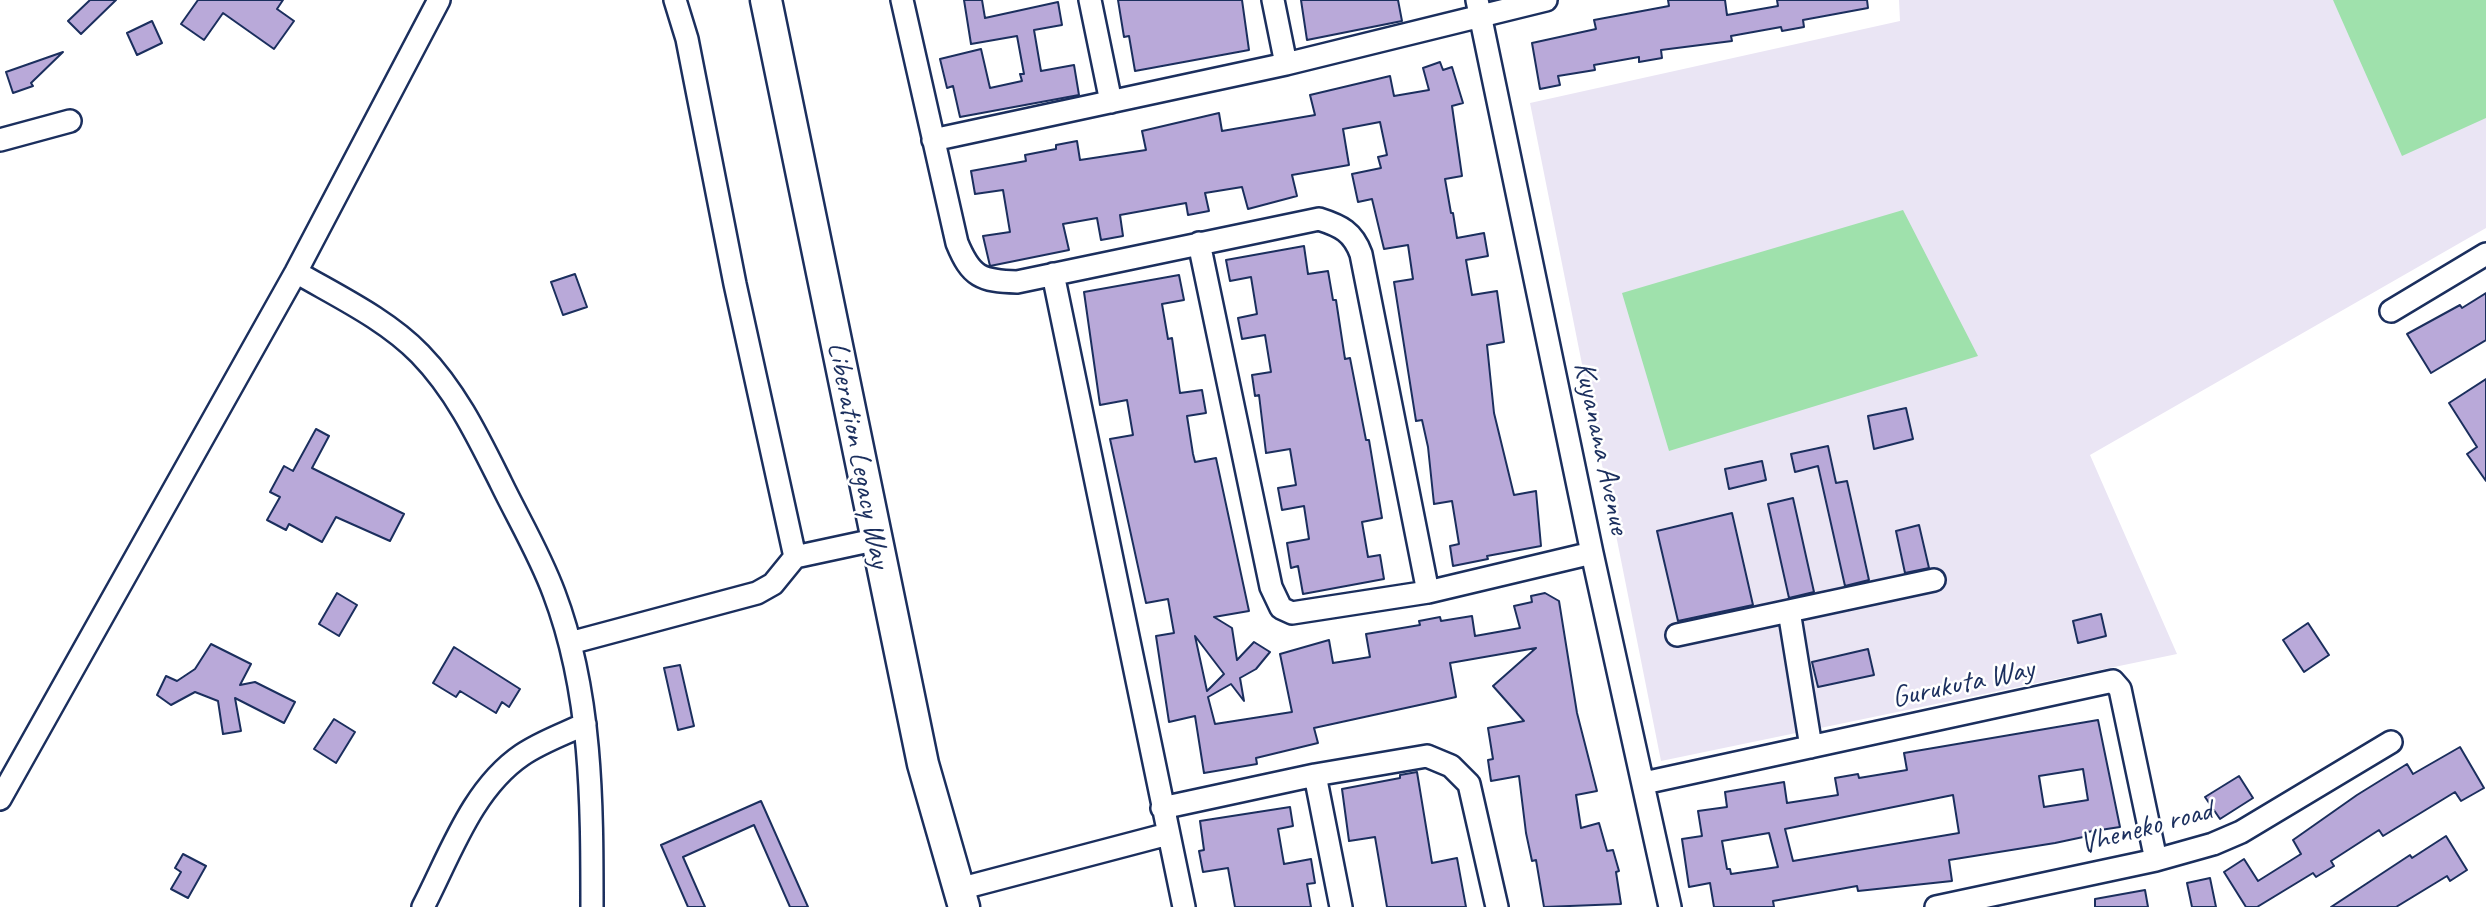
<!DOCTYPE html>
<html>
<head>
<meta charset="utf-8">
<style>
  body { margin:0 }
  canvas { display:block; background:#fff }
</style>
</head>
<body>
<canvas width="2486" height="907"></canvas>
<script>
const context = document.querySelector('canvas').getContext('2d');
context.lineJoin = 'round';
function paint(path, color) { context.fillStyle = color; context.fill(path, 'evenodd'); }
function stroke(path, color, width, dash) { context.strokeStyle = color; context.lineWidth = width; context.lineCap = dash ? 'butt' : 'round'; context.setLineDash(dash || []); context.stroke(path); }
function label(font, color, halo, rows, align = 'center') {
  context.font = font + ' Caveat,sans-serif'; context.lineWidth = 5; context.setLineDash([]); context.textBaseline = 'middle'; context.strokeStyle = halo; context.fillStyle = color; for (const [text, x, y, turn = 0] of rows) {
    context.save(); context.translate(x, y); context.rotate((+turn || 0) * Math.PI / 180); context.textAlign = isNaN(turn) ? turn : align; if (halo) context.strokeText(text, 0, 0); context.fillText(text, 0, 0); context.restore();
  }
}
paint(new Path2D(`
  M1899 0H2486V228L2090 455 2177 654 1661 761 1530 103 1900 21Z`), '#eae5f4');
paint(new Path2D(`
  M2333 0H2486V118L2402 156Z
  M1903 210 1978 356 1669 451 1622 293Z`), '#9fe1ac');
const building = new Path2D(`
  M90 0H116L81 34 68 21Z
  M198 0H283L277 9 294 21 274 49 223 13 204 40 181 24Z
  M964 0H982L985 18 1058 2 1062 25 1034 30 1041 71 1074 65 1079 95 960 117 953 86 947 88 940 59 981 49 990 88 1022 81 1020 74H1024L1017 36 971 44Z
  M1118 0H1242L1249 50 1135 71 1129 36 1124 37Z
  M1301 0H1398L1402 21 1307 40Z
  M1668 0H1725L1727 15 1778 6 1777 0H1867L1868 8 1803 20 1804 27 1782 31 1781 27 1731 36 1732 41 1661 50 1662 58 1639 62V57L1594 65 1595 70 1558 76 1560 85 1540 89 1532 43 1596 29 1594 20 1669 6Z
  M152 21 162 43 137 55 127 33Z
  M63 52 31 83 33 86 13 93 6 72Z
  M1440 62 1443 70 1452 67 1463 103 1452 106 1462 176 1445 179 1451 213H1453L1457 238 1484 233 1488 256 1466 260 1472 295 1497 291 1504 342 1487 345 1494 413 1514 495 1536 491 1541 546 1487 556 1488 559 1453 566 1450 546 1459 544 1452 501 1434 504 1428 447 1422 420 1416 421 1394 282 1413 279 1408 245 1384 249 1372 199 1358 202 1352 174 1381 168 1378 157 1387 155 1380 122 1343 129 1349 165 1292 175 1297 196 1248 209 1242 187 1205 193 1209 211 1188 215 1186 203 1120 215 1123 236 1101 240 1097 218 1063 224 1069 250 990 266 983 236 1010 232 1003 190 975 194 971 171 1026 161 1025 155 1056 149V145L1077 141 1080 160 1146 150 1142 131 1219 113 1222 131 1315 115 1310 95 1390 76 1394 96 1429 90 1423 68Z
  M1304 246 1308 274 1328 271 1333 300H1336L1345 359 1350 358 1366 440H1369L1382 518 1362 522 1368 557 1380 555 1384 579 1303 594 1298 566 1291 568 1287 543 1309 539 1304 506 1282 510 1278 488 1296 485 1290 449 1266 453 1259 395 1255 396 1252 375 1271 372 1265 335 1242 339 1238 318 1257 314 1251 277 1230 281 1226 260Z
  M575 274 587 307 563 315 551 282Z
  M1179 275 1184 300 1162 304 1168 339 1172 338 1180 393 1202 390 1206 413 1187 416 1193 454 1195 462 1216 458 1249 611 1214 617 1232 628 1237 660 1254 642 1270 652 1256 669 1240 678 1244 701 1231 684 1208 697 1215 724 1292 712 1280 654 1329 640 1333 663 1370 657 1366 634 1420 625 1419 621 1440 617 1441 621 1472 616 1475 636 1520 628 1514 606 1532 602 1531 596 1545 593 1559 601 1577 713 1597 791 1576 795 1581 828 1599 823 1607 851 1613 850 1619 871 1616 872 1621 904 1544 907 1536 860 1532 861 1526 833 1519 776 1491 781 1488 760 1493 759 1488 728 1524 721 1493 686 1536 648 1450 663 1456 697 1314 728 1318 743 1256 758 1257 764 1204 773 1195 716 1169 722 1156 636 1174 633 1168 599 1146 603 1110 439 1133 435 1127 400 1100 405 1084 292ZM1195 636 1224 674 1207 691Z
  M2486 293V340L2431 373 2407 334 2460 305 2462 308Z
  M2486 379V481L2467 454 2477 447 2449 403Z
  M1906 408 1913 439 1874 449 1868 416Z
  M316 429 329 436 312 468 404 514 390 541 336 517 322 542 289 524 286 530 267 520 280 497 270 492 284 466 293 471Z
  M1828 446 1836 483 1847 481 1869 580 1845 586 1818 466 1795 472 1791 454Z
  M1762 461 1766 480 1729 489 1725 469Z
  M1793 498 1814 592 1789 598 1768 504Z
  M1732 513 1753 605 1678 621 1657 531Z
  M1919 525 1929 568 1905 573 1896 531Z
  M337 593 357 605 339 636 319 624Z
  M2101 614 2106 636 2078 643 2073 621Z
  M2308 623 2329 655 2304 672 2283 640Z
  M211 644 251 664 240 685 255 682 295 702 284 723 235 698 241 731 223 734 218 701 195 692 171 705 157 695 166 676 177 681 195 669Z
  M454 647 520 689 509 707 502 702 496 713 460 691 456 697 433 683Z
  M1868 649 1874 675 1818 687 1812 662Z
  M680 665 694 726 678 730 664 668Z
  M334 719 355 732 336 763 314 749Z
  M2098 720 2120 827 2087 832 2088 836 2055 843 1949 860 1952 881 1858 891 1857 886 1773 901 1774 907H1714L1710 883 1689 887 1682 839 1702 836 1698 811 1727 807 1725 792 1784 782 1787 803 1838 795 1835 778 1858 774 1859 778 1907 770 1904 753ZM2083 769 2088 800 2044 807 2039 776ZM1953 795 1959 833 1793 861 1785 829ZM1769 833 1778 867 1731 874 1730 869H1727L1722 841Z
  M2460 747 2484 788 2461 801 2455 792 2383 836 2379 830 2331 861 2334 866 2316 877 2313 873 2257 907H2246L2224 872 2244 859 2258 881 2301 854 2293 840 2357 795 2407 764 2413 774Z
  M1417 772 1432 863 1457 858 1466 907H1387L1375 837 1349 841 1342 789 1400 778V775Z
  M2239 776 2253 798 2220 819 2205 797Z
  M761 801 808 907H790L754 825 683 857 705 907H688L661 845Z
  M1290 807 1293 826 1278 829 1284 864 1311 859 1315 883 1307 884 1311 907H1235L1228 868 1203 872 1199 851 1204 850 1200 821Z
  M2446 836 2467 870 2450 881 2447 876 2396 907H2331L2410 855 2412 858Z
  M183 854 206 866 188 898 171 889 181 872 175 868Z
  M2210 878 2216 907H2192L2187 883Z
  M2145 890 2148 907H2095V899Z`);
paint(building, '#b9a9d9');
stroke(building, '#1b2f5e', 2);
const minor = new Path2D(`
  M902 0 957 243C971 277 981 281 1017 282L1319 219C1341 226 1353 232 1361 254L1428 592
  M1090 0 1111 102
  M1273 0 1286 64
  M1477 0 1592 553 1670 907
  M0 140 70 121
  M933 140 1286 64 1546 0
  M1199 243 1271 587 1281 608 1292 613 1428 592 1592 553
  M296 272C337 296 386 319 420 354 456 391 478 437 501 483 519 520 540 555 554 593 592 693 592 802 592 907
  M1053 274 1184 907
  M2391 311 2486 254
  M795 557 874 540
  M1789 611 1811 747
  M1677 635 1934 580
  M570 643 757 593 773 584 795 557 735 284 687 39 675 0
  M1315 775 1341 907
  M1644 783 2113 681 2120 689 2156 860
  M0 799 296 272 439 0
  M1162 808 1315 775 1427 756 1451 766 1469 784 1497 907
  M959 889 1168 834
  M423 907C450 855 472 789 522 755 541 742 564 734 585 724
  M1936 907 2156 860 2213 844 2241 832 2391 742`);
const secondary = new Path2D(`
  M766 0 923 764 964 907`);
stroke(minor, '#1b2f5e', 26);
stroke(secondary, '#1b2f5e', 35);
stroke(minor, '#fff', 21);
stroke(secondary, '#fff', 30);
label('30px', '#1b2f5e', '#fff', [
  ["Kuyanana Avenue",1601,448,78],
  ["Liberation Legacy Way",858,455,79],
  ["Gurukuta Way",1963,684,-12],
  ["Vheneko road",2146,828,-15]
]);
</script>
</body>
</html>
